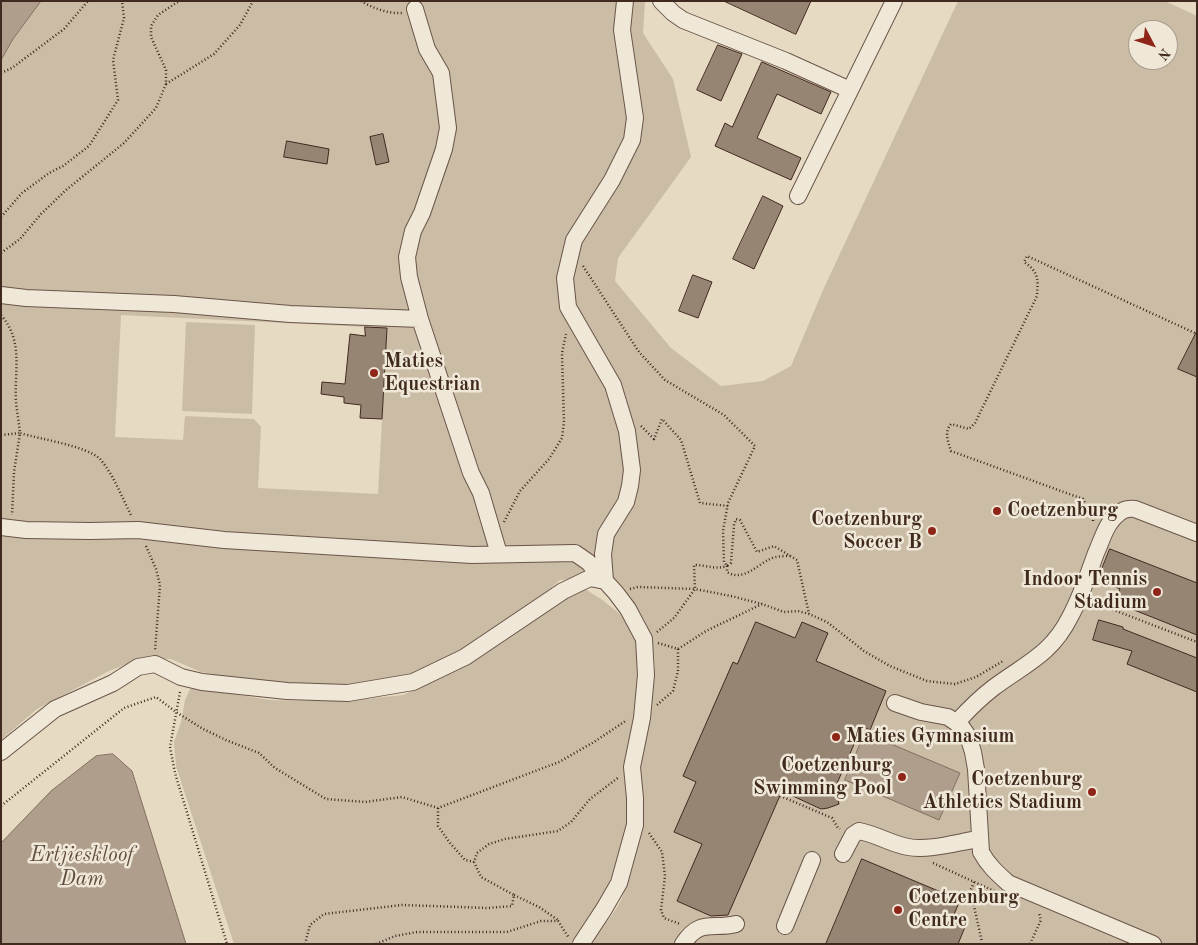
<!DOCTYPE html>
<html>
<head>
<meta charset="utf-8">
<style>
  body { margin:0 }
  #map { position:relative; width:1198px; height:945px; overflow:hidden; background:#e7dac2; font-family:"Old Standard TT",serif }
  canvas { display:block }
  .frame { position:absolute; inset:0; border:2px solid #40291f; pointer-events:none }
  .north { position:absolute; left:1128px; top:20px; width:50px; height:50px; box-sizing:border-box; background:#efe7d7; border:1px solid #a99b8d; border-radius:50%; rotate:130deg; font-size:14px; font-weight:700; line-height:20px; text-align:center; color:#40291f }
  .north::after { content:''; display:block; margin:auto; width:18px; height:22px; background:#8f2418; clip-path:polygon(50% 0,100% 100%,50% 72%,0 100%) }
</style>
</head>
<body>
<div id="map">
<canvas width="1198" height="945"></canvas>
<div class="frame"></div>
<div class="north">N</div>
</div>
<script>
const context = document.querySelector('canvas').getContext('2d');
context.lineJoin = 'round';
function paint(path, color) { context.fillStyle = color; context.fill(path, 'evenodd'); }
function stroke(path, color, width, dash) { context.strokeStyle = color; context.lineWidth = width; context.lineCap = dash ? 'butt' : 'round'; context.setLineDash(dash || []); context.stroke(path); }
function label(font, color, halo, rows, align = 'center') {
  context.font = font + ' "Old Standard TT",serif'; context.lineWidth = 5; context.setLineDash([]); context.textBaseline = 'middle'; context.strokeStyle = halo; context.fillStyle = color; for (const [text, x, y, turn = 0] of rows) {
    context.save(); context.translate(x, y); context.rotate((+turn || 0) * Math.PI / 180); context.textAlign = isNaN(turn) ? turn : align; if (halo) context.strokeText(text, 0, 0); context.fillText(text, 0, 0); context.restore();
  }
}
paint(new Path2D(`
  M41 1H645L643 33 673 79 691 157 618 258 615 281 671 348 721 386 763 381 791 366 823 290 958 1H1165L1197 16V944H587C600 928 616 914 623 895 628 882 629 868 630 854 632 826 632 797 637 770 644 729 660 689 653 646 648 617 629 596 609 576L560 580 536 601 473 644 426 672 360 686 308 687 243 680 201 672 171 659H140L109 671 37 709 1 740V60L13 39ZM1138 30H1168V60H1138ZM121 315 387 328 378 494 258 488 261 427 254 419 185 416 183 440 115 437Z
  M186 322 255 325 252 414 182 411Z
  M585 589 604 601 620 614 631 629 639 645 638 692 624 766 630 787 629 811 619 858 605 894 571 944H234L176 766 174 742 181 722 185 700 190 689 208 690 270 700 318 701 365 699 403 695 434 681 564 596Z`), '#cbbca6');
const water = new Path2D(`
  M1 1H41L13 39 1 60Z
  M865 733 960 773 939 820 845 780Z
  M113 754 132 771 186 944H1V843L51 791 96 756Z`);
paint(water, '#ae9e8b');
stroke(water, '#826f60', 1);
const building = new Path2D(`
  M724 1H811L796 34Z
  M718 45 742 54 721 101 697 90Z
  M762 62 831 92 821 114 777 94 757 138 801 158 791 180 715 146 725 123 732 127Z
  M383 134 389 162 376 165 370 137Z
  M287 141 329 149 327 164 284 157Z
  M763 196 783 206 754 269 733 259Z
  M693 275 712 282 698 318 679 311Z
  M365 327 387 328 382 419 360 418 361 405 344 403V397L321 394 322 382 345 384 350 334 365 336Z
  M1197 331V377L1178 369Z
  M1110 549 1197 583V635L1114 602 1120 589 1098 579Z
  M1099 620 1123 627V629L1197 658V692L1127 664 1132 651 1093 640Z
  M756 622 795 638 802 622 828 633 816 661 886 691 870 730 862 726 835 788 839 804 828 808 821 809 782 791 728 915 711 916 677 901 702 844 674 832 696 782 683 776 733 662 737 664Z
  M862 859 960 900 953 917 967 922 958 944H826Z`);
paint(building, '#978574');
stroke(building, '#40291f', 1);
const minor = new Path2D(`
  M661 1 673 13 683 20 786 61 850 90
  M415 9 427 49 441 73 448 128 444 149 422 213 413 231 407 257 409 277 420 319 471 473 481 493 499 554
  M798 196 894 1
  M1 295 26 298 174 304 290 314 420 319
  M1 527 26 530 90 531 138 530 224 540 472 555 575 553 588 562 616 593 628 609 644 639 646 675 642 718 632 767 635 798V825L619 883 604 909 581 944
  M605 581 603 554 606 534 626 502 630 486 632 470 627 431 613 385 568 307 565 278 574 240 612 180 632 140 635 118 622 30 625 1
  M895 703 921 712 948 717 961 726 968 736 973 752 976 769 981 852C988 865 997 873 1008 883L1153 944
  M957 722C968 710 980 698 993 688 1025 664 1051 655 1070 617 1081 597 1088 575 1096 553 1102 540 1106 523 1118 514 1123 509 1128 508 1135 509L1197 533
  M1 752 55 709 113 683 138 667 155 664 181 677 202 682 287 691 348 693 413 682 465 657 563 591 590 578 605 581
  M843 854 853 835 859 831C876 834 891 844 908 847 929 851 958 842 979 839
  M785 926 812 860
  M683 944C700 918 712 930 736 924`);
stroke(minor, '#6a5548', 18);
stroke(new Path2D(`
  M361 1C373 8 388 14 402 13
  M1 73 12 68 64 29 88 1
  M166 84 214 54 240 25 253 1
  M1 217 22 193 49 173 63 166 89 146 118 100 113 60 124 18 122 1
  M1 253 20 239 41 214 66 190 124 143 156 108 166 84V70L151 37V26L158 15 179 1
  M583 266 639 352 665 380 724 415 755 446 728 503 723 531 724 562 727 566 731 563 734 525 736 519 740 520 757 552 774 546 797 560 809 614
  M1 315C24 342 14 370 16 402 17 412 19 423 20 433 39 439 87 446 100 459 114 475 122 498 132 517
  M641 426 654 439 662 419 681 440 700 503 728 506
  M1 435 20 433 14 472 12 515
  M1093 521V516L1083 499 951 451C948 442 944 432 951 424L969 429 975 423 1037 296C1038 279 1039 272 1024 262L1027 256 1197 334
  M504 522 520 491 549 459 562 438 564 422 562 353 566 334
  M146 546 156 569 160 585 155 651
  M630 589 638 587 695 589 694 565C707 565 715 570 727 566V572C743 582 757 565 770 559 776 556 784 556 790 556
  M1093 602 1197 642
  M657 632 674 618 695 589 731 596 762 604
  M658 643 678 649 706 631 762 604 784 612 798 611 809 614 827 622 864 651 890 666 927 681 955 684 976 677 1003 661
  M180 692 170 747 175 773 227 944
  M657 705 673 691 678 671V649
  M764 789 832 818 838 828 840 829
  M1 806 124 708 156 697 176 712 203 729 226 740 259 753 275 768 326 799 365 802 402 797 438 808 559 762 594 742 627 720
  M438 808V826L450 843 465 860 474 862
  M649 833 662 852 665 876 661 910 664 918 680 924
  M933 863 994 891
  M974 882 967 899 973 902 982 942
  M514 895 539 907 558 920
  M305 944 310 925 324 914 402 905 488 908 512 906 514 895 481 877 474 862 477 853 489 844 505 839 558 831 571 822 590 799 619 777
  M376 944 395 936 417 932H507L541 921H558L569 938
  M1030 944 1041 920 1039 913`), '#40291f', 2.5, [1, 2.5]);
stroke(minor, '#efe7d7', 16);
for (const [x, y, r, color] of [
  [374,373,5,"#8f2418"],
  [997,511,5,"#8f2418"],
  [932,531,5,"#8f2418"],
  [1157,592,5,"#8f2418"],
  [836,737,5,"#8f2418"],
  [902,777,5,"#8f2418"],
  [1092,792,5,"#8f2418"],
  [898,910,5,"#8f2418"]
]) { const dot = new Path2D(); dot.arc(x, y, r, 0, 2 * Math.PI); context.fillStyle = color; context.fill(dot); stroke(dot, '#efe7d7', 2); }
label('bold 20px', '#40291f', '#efe7d7', [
  ["Maties",384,362],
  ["Equestrian",384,385],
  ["Coetzenburg",1007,511],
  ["Coetzenburg",922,520,"right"],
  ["Soccer B",922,543,"right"],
  ["Indoor Tennis",1147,580,"right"],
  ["Stadium",1147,603,"right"],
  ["Maties Gymnasium",846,737],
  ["Coetzenburg",892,766,"right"],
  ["Swimming Pool",892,789,"right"],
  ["Coetzenburg",1082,780,"right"],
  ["Athletics Stadium",1082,803,"right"],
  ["Coetzenburg",908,898],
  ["Centre",908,921]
], 'left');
label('italic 21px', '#614c3f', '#efe7d7', [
  ["Ertjieskloof",82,855],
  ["Dam",82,879]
]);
</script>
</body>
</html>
